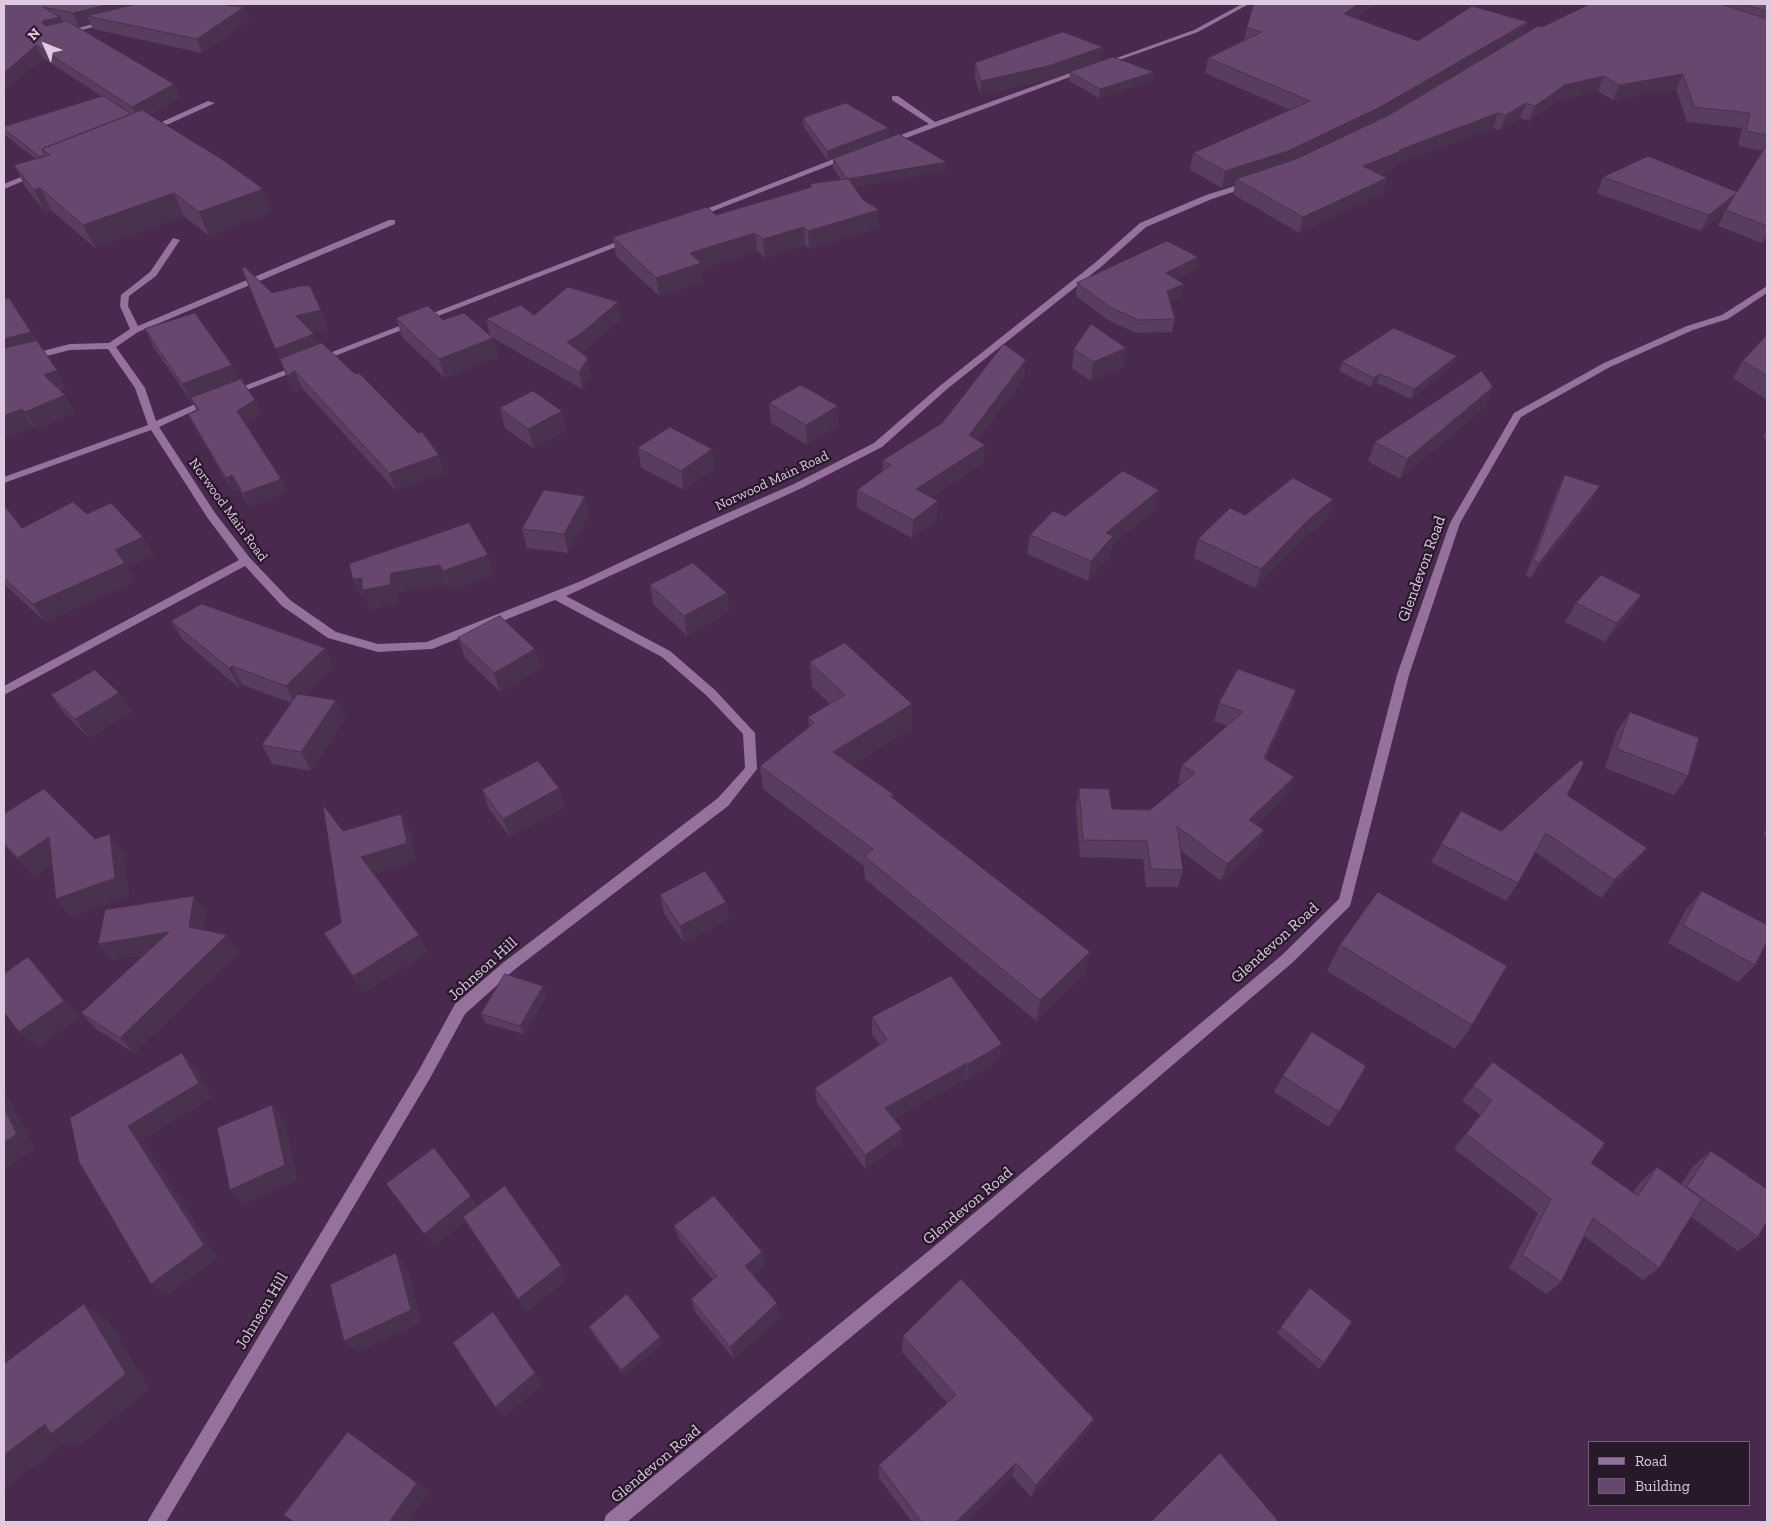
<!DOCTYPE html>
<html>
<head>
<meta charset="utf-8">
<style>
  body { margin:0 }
  #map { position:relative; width:1771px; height:1526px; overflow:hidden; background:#49294e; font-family:"Zilla Slab",serif }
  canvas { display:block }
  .frame { position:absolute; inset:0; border:5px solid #ddcae1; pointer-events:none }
  .legend { position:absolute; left:1588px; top:1441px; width:162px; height:65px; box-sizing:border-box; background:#271929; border:1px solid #706073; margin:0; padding:6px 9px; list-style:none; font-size:15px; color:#ddcae1 }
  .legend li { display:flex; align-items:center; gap:10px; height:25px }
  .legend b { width:25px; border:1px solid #706073 }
  .north { position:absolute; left:20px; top:20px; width:50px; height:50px; -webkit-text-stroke:4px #271929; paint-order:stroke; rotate:314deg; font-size:14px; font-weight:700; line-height:20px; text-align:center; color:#ddcae1 }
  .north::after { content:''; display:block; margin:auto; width:18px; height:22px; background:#ddcae1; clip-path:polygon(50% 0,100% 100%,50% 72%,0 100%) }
</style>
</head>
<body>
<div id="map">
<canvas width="1771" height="1526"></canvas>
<div class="frame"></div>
<ul class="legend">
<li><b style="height:6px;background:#95729c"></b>Road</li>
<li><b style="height:14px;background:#68476e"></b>Building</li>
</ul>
<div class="north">N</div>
</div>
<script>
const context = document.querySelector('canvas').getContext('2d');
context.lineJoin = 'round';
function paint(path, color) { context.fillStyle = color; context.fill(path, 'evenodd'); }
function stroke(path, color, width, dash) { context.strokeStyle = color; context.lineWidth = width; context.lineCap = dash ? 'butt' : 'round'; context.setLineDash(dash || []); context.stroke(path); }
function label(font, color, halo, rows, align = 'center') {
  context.font = font + ' "Zilla Slab",serif'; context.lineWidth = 4.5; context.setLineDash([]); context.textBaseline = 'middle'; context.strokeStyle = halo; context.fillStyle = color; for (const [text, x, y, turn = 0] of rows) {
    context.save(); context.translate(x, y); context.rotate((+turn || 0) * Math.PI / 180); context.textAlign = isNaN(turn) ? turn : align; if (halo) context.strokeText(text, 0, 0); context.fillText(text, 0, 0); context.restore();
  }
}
paint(new Path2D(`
  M1242 4H1249L1198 32 1105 65 1100 64 1194 30Z
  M107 20 109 21V23L63 35 60 33Z
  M1084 68 1087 70 1086 71 890 144 883 142 929 124 892 100V96H898L935 122Z
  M208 101 215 103 151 132 144 130Z
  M844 155 851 157 698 217 691 215Z
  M33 172 40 174 4 189V184Z
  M1248 182 1252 184 1251 186 1212 199 1146 227 1102 266 947 389 882 447 802 488 566 596 670 651 715 690 755 733 757 769 728 806 514 970 465 1014 429 1080 166 1522H147L419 1070 455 1004 504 962 718 798 745 768 743 734 707 696 662 657 555 600 432 649 378 652 328 638 282 606 245 566 4 695V686L239 560 207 517 151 430 4 483V477L148 425 135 388 108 349 70 350 4 367V361L70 344 109 343 130 329 120 306 121 295 150 272 173 238 180 240 156 276 129 296 128 306 138 326 389 220H395V224L138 332 116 347 145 388 156 421 207 399 210 398 215 401 159 427 215 513 250 558 290 600 336 632 378 644 427 642 581 581 698 526 794 484 874 443 941 385 1096 262 1140 223 1206 195Z
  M627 238 634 240 234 395H228L226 393Z
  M1767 286V293L1728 319 1693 330 1610 367 1521 417 1460 523 1409 675 1350 906 1292 963 954 1252 627 1522H604L606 1515 942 1240 1282 955 1339 899 1397 675 1450 523 1514 413 1604 363 1687 326 1722 315Z`), '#95729c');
paint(new Path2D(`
  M4 4H247L244 7 249 20 202 53 93 29 90 23 79 26 74 25 174 84 179 98 149 115 272 212 209 236 184 216 95 248 52 211 46 213 26 188 14 165 36 159 6 136 4 132V127L101 96 43 58 4 92Z
  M1254 4H1375L1356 18 1418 41 1528 22 1523 34 1542 27 1590 4H1767V239L1762 243 1718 226 1725 211 1701 231 1597 193 1603 177 1737 192 1763 151 1738 146 1742 128 1687 122 1676 89 1613 100 1598 91 1560 100 1529 121 1520 118 1500 130 1493 128 1397 164V166L1379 174 1387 178 1383 193 1299 233 1233 194 1235 184 1222 188 1190 170 1193 153 1290 110 1205 73 1208 58 1244 40 1247 28Z
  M1103 47 1101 61 1047 80 980 95 975 78V63Z
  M1070 72H1154L1152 81 1099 98 1069 81Z
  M803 118 889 137 827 160 804 127Z
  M833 159 946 162 945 171 854 187 862 199 879 210V228L809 249 805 245 765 258 757 251 702 269 703 282 659 296 616 256 613 237 716 215 811 187 810 184 841 180 833 168Z
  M242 269 272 293 321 310 328 329 313 333 318 344 445 473 395 490 302 388 294 393Z
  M1196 269 1176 279 1184 284 1182 297 1170 302 1175 319 1172 332 1136 333 1108 320 1076 296 1077 283Z
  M534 315 621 319 582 353 588 358 591 376 582 389 493 338 498 357 445 378 402 337 396 318 443 320 490 335 486 319Z
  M145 329 232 365 239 380 255 400 261 413 245 423 281 479 287 492 250 507 239 489 232 491 195 427 188 414 197 411 193 403H192L154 348Z
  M31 332 66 388 60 390 75 412 36 430 33 427 4 438Z
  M1767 335V400L1733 378 1743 361Z
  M1126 348 1123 367 1091 381 1072 368 1074 349Z
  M1457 356 1453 365 1411 399 1377 383 1371 387 1339 371 1342 362Z
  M1024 378 977 440 985 445 983 463 931 497 937 519 912 538 857 508V490L883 471V460Z
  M1493 387 1486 406 1400 479 1368 461 1375 442Z
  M769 403 839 425 807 445 771 423Z
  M500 408 562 411 566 431 533 448 505 428Z
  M1767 429V439L1763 437Z
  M638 448 715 468 684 490 641 468Z
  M1565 475 1592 501 1531 578 1526 575 1557 491Z
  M1159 490 1155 509 1112 545 1110 556 1088 581 1027 554 1030 535 1065 516Z
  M585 496 589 515 568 553 527 548 522 529Z
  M1333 499 1327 519 1300 542 1255 588 1194 558 1198 539 1245 515Z
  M4 505 22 528 87 514 143 537 153 555 128 567 136 581 45 622 4 584Z
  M469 523 494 575 450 590 447 584 398 592V604L370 609 365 598H362L353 579Z
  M650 585 727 593 729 612 687 636 653 604Z
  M1641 595 1630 614 1605 642 1565 622 1576 603Z
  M171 621 334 667 305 695 345 719 311 771 272 764 262 745 291 703 243 685 239 688 183 640Z
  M458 638 535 649 541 668 500 692 465 658Z
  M810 662 912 704V728L852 765 893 794V798L1085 973 1036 1021 865 879 864 866 763 789 760 766 809 727 808 717 830 704 812 687Z
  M1296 690 1290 708 1266 759 1287 795 1256 825 1257 848 1221 881 1180 850 1183 870 1178 887H1146L1143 859 1080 857 1076 806 1079 788 1112 809 1150 810 1181 785 1178 783 1182 765 1227 726 1214 721 1219 703Z
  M119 693 132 712 89 738 65 714 51 695Z
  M1630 712 1688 776 1674 795 1605 768 1617 731Z
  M559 788 565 807 510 837 489 809 482 790Z
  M1567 795 1633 866 1601 898 1535 852 1518 883 1506 901 1431 862 1441 844 1501 831Z
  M4 814 95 839 124 853 129 896 71 917 56 899 52 864 34 876 4 845Z
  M401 814 410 832 416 861 374 874 428 952 364 993 335 951 324 933 341 923 343 831Z
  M1767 828V836L1763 834Z
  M1702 891 1755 965 1738 982 1668 943 1687 908Z
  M660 895 726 902 729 919 684 943 664 913Z
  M206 912 203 930 227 935 239 952 134 1053 96 1029 81 1013 144 955 112 960Z
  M1340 945 1472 1025 1455 1049 1327 971Z
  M543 986 547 995 524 1034 485 1023 481 1014Z
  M872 1017 999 1060 966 1081 965 1079 893 1119 902 1129 901 1144 865 1169 817 1103 815 1088 880 1045 872 1034Z
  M1366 1066 1329 1127 1274 1092 1283 1076Z
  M1473 1086 1591 1163 1633 1193 1641 1181 1657 1167 1681 1184 1693 1166 1711 1151 1758 1237 1738 1251 1691 1217 1659 1268 1643 1280 1584 1236 1561 1282 1546 1294 1509 1268 1538 1213 1454 1149 1480 1115 1462 1101Z
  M674 1226 762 1252 764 1265 753 1276 777 1303 779 1316 734 1359 695 1312 691 1299 713 1280 679 1239Z
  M1310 1288 1324 1363 1319 1369 1277 1333Z
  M589 1327 660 1337 663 1343 624 1376 592 1333Z
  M903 1336 1087 1433 1031 1497 1012 1476 965 1522H912L879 1478V1465L947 1403 902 1352Z`), '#593d5f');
paint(new Path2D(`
  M110 4H158L87 16 90 23 79 26 73 13Z
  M227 4H247L243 7H244L249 20 202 53 197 39Z
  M1358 4H1375L1341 29 1344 14Z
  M60 17 66 30 50 34 42 23 43 21Z
  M1528 22 1522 37 1375 123 1284 167 1236 179 1235 184 1222 188 1225 171Z
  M36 45 43 58 4 92V73Z
  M1103 47 1101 61 1047 80 980 95 981 81Z
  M1154 72 1152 81 1099 98 1100 89Z
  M1683 74 1676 89 1613 100 1619 85Z
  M1604 76 1598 91 1560 100 1529 121 1535 106 1565 85Z
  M174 84 179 98 139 120 132 107Z
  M1526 103 1520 118 1500 130 1506 115Z
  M1498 113 1493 128 1397 164V166L1358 182 1363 166 1399 150Z
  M889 128V137L827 160V151Z
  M946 162 945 171 847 188V179Z
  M1387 178 1383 193 1299 233 1303 217Z
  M40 188 52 211 46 213 34 190Z
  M263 189 272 212 209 236 199 212Z
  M174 193 184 216 95 248 83 225Z
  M1736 193 1725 211 1701 231 1709 215Z
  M879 210V228L809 249 808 231Z
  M804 227 805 245 765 258 763 239Z
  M1767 232V239L1762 243Z
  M755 233 757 251 702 269 703 282 659 296 656 278 690 253Z
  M1198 257 1196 269 1164 285 1166 273Z
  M1184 284 1182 297 1165 304 1167 291Z
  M618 302 621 319 583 352 571 359 567 342Z
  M321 310 328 329 303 335 296 316Z
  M31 332 41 350 4 359V339Z
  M314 334 321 353 283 368 275 349Z
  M493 338 498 357 445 378 439 359Z
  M1126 348 1123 367 1091 381 1093 362Z
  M1457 356 1453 365 1411 399 1414 389Z
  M588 358 591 376 582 389 579 372Z
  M1026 360 1024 378 968 453 969 435Z
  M232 365 241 384 191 398 193 403H192L182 384Z
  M57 370 66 388 53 392 44 375Z
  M295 371 302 388 294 393 287 376Z
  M1380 374 1377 383 1371 387 1374 378Z
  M1493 387 1486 406 1400 479 1407 459Z
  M65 395 75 412 36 430 25 412Z
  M255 400 261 413 243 424 237 411Z
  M838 406 839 425 807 445 806 425Z
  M22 409 33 427 4 438V416Z
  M562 411 566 431 533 448 528 429Z
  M985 445 983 463 915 507 916 489Z
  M712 449 715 468 684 490 681 471Z
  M439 455 445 473 395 490 389 473Z
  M232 475 239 489 232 491 226 478Z
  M281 479 287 492 250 507 243 493Z
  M1600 486 1592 501 1531 578 1539 563Z
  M1159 490 1155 509 1112 545 1110 556 1088 581 1091 561 1106 533Z
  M585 496 589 515 568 553 564 534Z
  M1333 499 1327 519 1300 542 1255 588 1261 569 1306 522Z
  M938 501 937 519 912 538 913 520Z
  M143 537 153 555 128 567 136 581 45 622 33 604 115 550Z
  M488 555 494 575 450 590 443 571Z
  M440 565 447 584 398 592V604L370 609 365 598H362L353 579Z
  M727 593 729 612 687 636 684 616Z
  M1641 595 1630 614 1605 642 1617 623Z
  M325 648 334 667 295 705 286 686Z
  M535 649 541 668 500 692 494 673Z
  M232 666 243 685 239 688 229 668Z
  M1296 690 1290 708 1258 776 1264 758Z
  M119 693 132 712 89 738 75 719Z
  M336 700 345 719 311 771 301 752Z
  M912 704V728L835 776 833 752Z
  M1294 777 1287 795 1243 837 1249 820Z
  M559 788 565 807 510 837 503 819Z
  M401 814 410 832 416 861 371 875 361 857Z
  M1264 830 1257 848 1221 881 1227 864Z
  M110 834 124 853 129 896 71 917 56 899Z
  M49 837 64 856 34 876 18 858Z
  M1647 848 1633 866 1601 898 1614 880Z
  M194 896 206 912 201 943 189 927Z
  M726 902 729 919 684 943 680 926Z
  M169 932 182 948 112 960 98 944Z
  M227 935 239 952 134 1053 120 1038Z
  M419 935 428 952 364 993 353 976Z
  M1090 952 1085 973 1036 1021 1040 1000Z
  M28 957 44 975 80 1018 37 1048 19 1032Z
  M543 986 547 995 524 1034 520 1026Z
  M1002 1044 999 1060 966 1081 968 1064Z
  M182 1053 196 1068 212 1098 143 1140 218 1258 166 1296 151 1284 128 1126Z
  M967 1063 965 1079 885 1123V1108Z
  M4 1089 36 1149 4 1170Z
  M272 1105 285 1121 298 1180 244 1204 230 1190Z
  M902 1129 901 1144 865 1169V1155Z
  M471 1196 480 1210 434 1247 424 1234Z
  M762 1252 764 1265 749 1280 745 1266Z
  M396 1253 407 1267 422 1322 357 1353 344 1341Z
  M561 1265 568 1279 527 1312 518 1299Z
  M777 1303 779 1316 734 1359 730 1347Z
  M84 1304 109 1321 150 1389 78 1447 67 1442 4 1489V1455Z
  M493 1312 543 1384 505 1417 495 1407Z
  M660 1337 663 1343 624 1376 621 1370Z
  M4 1344 24 1385 4 1374Z
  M1094 1419 1087 1433 1031 1497 1036 1485Z
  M1016 1463 1012 1476 965 1522H956Z
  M417 1483 429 1492 408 1522H389Z`), '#49324d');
const building = new Path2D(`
  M4 4H110L73 13 43 7 60 17 43 21 42 23 46 26 67 21 174 84 132 107 36 45 4 73Z
  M136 4H227L225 5 244 7 197 39 87 16Z
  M1254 4H1358L1344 14 1418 41 1472 6 1528 22 1380 107 1288 151 1225 171 1193 153 1310 101 1208 58 1262 32 1247 28Z
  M1590 4H1721L1767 19V135L1746 131 1750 113 1694 107 1683 74 1619 85 1604 76 1565 85 1535 106 1526 103 1506 115 1498 113 1399 150 1401 151 1363 166 1387 178 1303 217 1236 179 1296 159 1387 116 1538 26 1542 27Z
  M1744 4H1767V11Z
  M1063 32 1103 47 1048 66 981 81 975 63Z
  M1113 57 1154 72 1100 89 1070 72Z
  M103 96 132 114 42 149 44 155 40 157 4 129V127Z
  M846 103 889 128 827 151 803 118Z
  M142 110 223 160 263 189 199 212 174 193 83 225 40 188 34 190 14 165 50 155 42 149Z
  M899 134 946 162 847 179 833 159Z
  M1767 144V226L1726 210 1736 193 1709 215 1603 177 1648 156 1737 192Z
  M849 179 862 199 879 210 808 231 804 227 763 239 755 233 690 253 701 263 656 278 613 237 707 207 716 215 812 187 810 184Z
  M1167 241 1198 257 1166 273 1184 284 1167 291 1175 319 1138 320 1110 307 1077 283Z
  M245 267 272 293 300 286H310L321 310 296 316 314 334 275 349 242 269Z
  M568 287 618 302 579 335 567 342 588 358 579 372 486 319 521 305 534 315Z
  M9 298 31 332 4 339V300Z
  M428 306 443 320 464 313 493 338 439 359 396 318Z
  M195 313 232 365 182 384 145 329Z
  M1091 324 1126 348 1093 362 1074 349Z
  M1394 328 1457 356 1414 389 1380 374 1374 378 1342 362Z
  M1767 335V376L1743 361Z
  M37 341 57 370 44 375 65 395 25 412 22 409 4 416V348Z
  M322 343 355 374 359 373 418 433 422 432 439 455 389 473 295 371 287 376 280 359Z
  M1004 344 1026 360 969 435 985 445 916 489 938 501 913 520 857 490 891 465 883 460 942 423Z
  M1482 371 1493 387 1407 459 1375 442Z
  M241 379 255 400 237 411 281 479 243 493 232 475 226 478 188 414 199 410 191 398Z
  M801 385 838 406 806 425 769 403Z
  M533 391 562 411 528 429 500 408Z
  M670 427 712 449 681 471 638 448Z
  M1123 471 1159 490 1106 533 1113 536 1091 561 1030 535 1053 511 1065 516Z
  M1565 475 1600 486 1539 563 1534 560Z
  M1293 478 1333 499 1306 522 1261 569 1198 539 1230 508 1245 515Z
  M544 490 585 496 564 534 522 529Z
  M73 502 87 514 111 503 143 537 115 550 125 563 33 604 4 578V505L22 528Z
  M469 523 488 555 443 571 440 565 391 573 390 585 362 590V578L353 579 349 564Z
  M693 563 727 593 684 616 650 585Z
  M1601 575 1641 595 1617 623 1576 603Z
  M202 604 325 648 286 686 232 666 229 668 171 621Z
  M500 616 535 649 494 673 458 638Z
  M845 643 912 704 833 752 893 794 890 796 1090 952 1040 1000 864 856 873 849 760 766 814 723 808 717 845 695 810 662Z
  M1238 669 1296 690 1264 758 1294 777 1249 820 1264 830 1227 864 1177 826 1183 870 1151 869 1147 841 1083 840 1079 788 1109 789 1112 809 1150 810 1195 773 1182 765 1243 712 1219 703Z
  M95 670 119 693 75 719 51 695Z
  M298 694 336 700 301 752 262 745Z
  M1630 712 1699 738 1688 776 1617 749Z
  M1581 760 1584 763 1567 795 1647 848 1614 880 1546 833 1518 883 1441 844 1461 811 1501 831Z
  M538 761 559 788 503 819 482 790Z
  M44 789 95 839 110 834 115 878 56 899 49 837 18 858 4 843V814Z
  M323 805 343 831 401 814 407 843 361 857 419 935 353 976 324 933 341 923Z
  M705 871 726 902 680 926 660 895Z
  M1702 891 1767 925V942L1755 965 1683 925Z
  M1378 892 1507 966 1472 1025 1340 945Z
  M194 896 189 927 227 935 120 1038 81 1013 169 932 98 944 105 910Z
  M28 957 64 1001 19 1032 4 1012V974Z
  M505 974 543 986 520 1026 481 1014Z
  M951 976 1002 1044 968 1064 967 1063 885 1108 902 1129 865 1155 815 1088 887 1040 872 1017Z
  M1312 1032 1366 1066 1339 1112 1283 1076Z
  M182 1053 199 1083 128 1126 204 1245 151 1284 79 1162 70 1118Z
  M1493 1062 1605 1143 1591 1163 1638 1196 1657 1167 1702 1199 1659 1268 1593 1218 1561 1282 1522 1255 1551 1199 1466 1134 1492 1100 1473 1086Z
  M272 1105 285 1165 230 1190 217 1128Z
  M4 1108 17 1134 4 1142Z
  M434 1148 471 1196 424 1234 386 1184Z
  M1711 1151 1767 1189V1221L1758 1237 1687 1187Z
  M505 1186 561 1265 518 1299 463 1217Z
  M714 1196 762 1252 745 1266 777 1303 730 1347 691 1299 717 1276 674 1226Z
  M396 1253 411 1310 344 1341 330 1285Z
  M961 1279 1094 1419 1036 1485 1016 1463 956 1522H922L879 1465 956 1395 903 1336Z
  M1310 1288 1352 1322 1324 1363 1281 1327Z
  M627 1294 660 1337 621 1370 589 1327Z
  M84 1304 126 1374 51 1434 45 1424 4 1455V1364Z
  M493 1312 535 1373 495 1407 453 1343Z
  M348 1432 417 1483 389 1522H294L284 1515Z
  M1220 1453 1279 1522H1151Z`);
paint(building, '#68476e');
stroke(building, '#49324d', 1);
label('14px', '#ddcae1', '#271929', [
  ["Norwood Main Road",772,481,-25],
  ["Norwood Main Road",228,510,54]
]);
label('16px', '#ddcae1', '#271929', [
  ["Glendevon Road",1422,569,-70],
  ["Glendevon Road",1275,943,-42],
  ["Johnson Hill",483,969,-42],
  ["Glendevon Road",968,1206,-40],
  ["Johnson Hill",262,1311,-59],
  ["Glendevon Road",656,1464,-40]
]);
</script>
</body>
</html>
